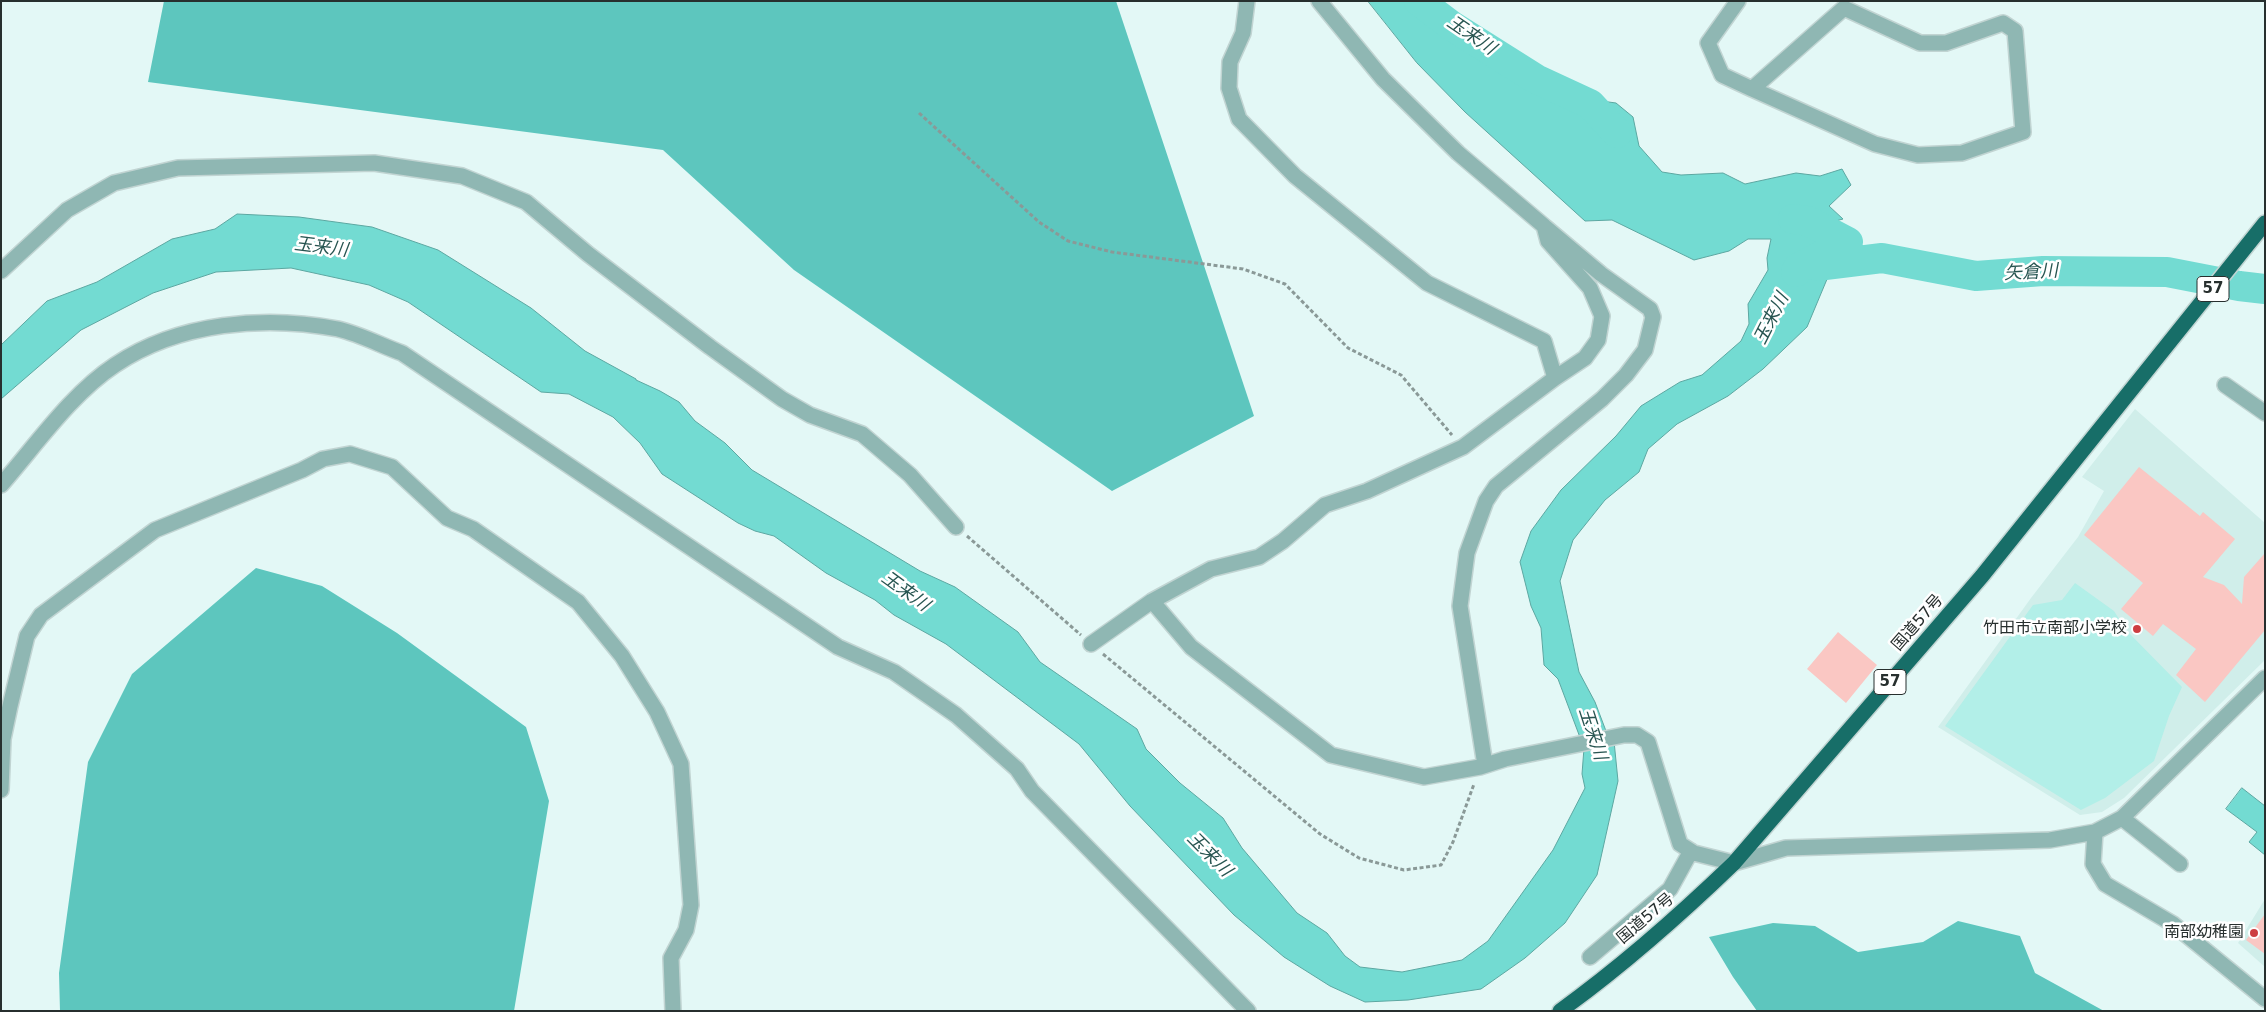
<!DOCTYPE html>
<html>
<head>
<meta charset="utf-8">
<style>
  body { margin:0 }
  #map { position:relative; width:2266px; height:1012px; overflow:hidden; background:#e3f8f6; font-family:"DejaVu Sans",sans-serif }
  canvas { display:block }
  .frame { position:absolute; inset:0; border:2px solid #272f2e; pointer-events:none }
</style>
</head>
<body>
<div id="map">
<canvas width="2266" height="1012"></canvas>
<div class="frame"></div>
</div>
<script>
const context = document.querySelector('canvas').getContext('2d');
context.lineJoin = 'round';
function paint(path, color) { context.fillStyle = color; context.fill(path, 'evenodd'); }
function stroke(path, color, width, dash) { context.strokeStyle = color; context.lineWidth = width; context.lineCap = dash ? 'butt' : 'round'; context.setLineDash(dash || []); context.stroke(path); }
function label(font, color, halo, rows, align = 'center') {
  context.font = font + ' "DejaVu Sans","Noto Sans JP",sans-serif'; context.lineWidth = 5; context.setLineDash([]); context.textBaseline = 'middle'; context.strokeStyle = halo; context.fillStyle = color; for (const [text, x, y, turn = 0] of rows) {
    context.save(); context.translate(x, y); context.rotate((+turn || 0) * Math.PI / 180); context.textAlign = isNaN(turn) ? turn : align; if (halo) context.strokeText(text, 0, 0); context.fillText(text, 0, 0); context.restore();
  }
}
paint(new Path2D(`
  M2135 409 2265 523V660L2124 798 2102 812 2080 815 1938 727 2031 598 2078 537 2104 491 2082 477Z
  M2265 899V967L2238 943Z`), '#d0eeea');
paint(new Path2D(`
  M2075 583 2114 611 2126 630 2182 687 2169 716 2154 761 2105 798 2081 810 1945 726 2033 605 2062 600Z`), '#b2efe8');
paint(new Path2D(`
  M164 1H1116L1254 416 1112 491 794 270 663 150 148 82Z
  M256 568 322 586 397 633 526 727 549 801 514 1011H60L59 973 88 762 132 674Z
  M1958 921 2020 936 2035 973 2104 1011H1757L1733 977 1709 937 1773 923 1815 926 1858 952 1923 942Z`), '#5dc6be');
const water = new Path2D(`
  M1368 1H1419L1443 30H1470L1498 47 1526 80 1559 92 1579 115 1594 100 1616 103 1633 117 1639 146 1662 172 1681 175 1723 173 1745 184 1796 173 1820 176 1842 169 1851 185 1829 206 1843 219 1828 223 1831 238 1830 272 1807 327 1763 369 1728 396 1677 424 1648 449 1639 472 1605 500 1573 540 1560 581 1579 672 1595 702 1606 731 1614 741 1618 781 1597 875 1565 923 1525 958 1481 989 1408 1000 1365 1002 1330 986 1284 957 1234 915 1130 806 1079 744 946 644 894 615 875 600 826 573 774 536 755 531 738 523 662 474 640 443 613 417 569 394 541 392 408 302 369 285 291 268 216 272 153 293 81 330 1 399V345L47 301 97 282 172 239 215 229 237 214 299 217 372 227 438 250 531 308 585 351 636 379V380L660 391 679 402 695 421 725 443 752 470 920 571 955 587 1018 632 1040 662 1137 729 1146 749 1180 783 1223 818 1242 848 1297 913 1327 933 1345 956 1360 967 1402 972 1462 960 1488 941 1553 850 1585 788 1582 774 1584 748 1558 679 1544 665 1541 628 1531 606 1520 562 1531 531 1561 490 1616 436 1641 406 1680 382 1702 375 1741 341 1749 324 1748 304 1768 270 1767 258 1771 239H1748L1729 251 1694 260 1612 220 1585 221 1465 112 1417 63Z
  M2242 788 2265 806V855L2249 842 2257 832 2226 809Z`);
paint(water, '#73dbd2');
stroke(water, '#5ca7a1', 1);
stroke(new Path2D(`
  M1419 1 1452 26 1536 79 1590 104 1617 133
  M1793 219 1808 221 1848 242 1798 268 1796 272
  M1817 266 1882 258 1976 276 2043 271 2167 272 2239 286 2265 289`), '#73dbd2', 30);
paint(new Path2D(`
  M2139 467 2200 516 2203 512 2235 539 2203 577 2224 585 2242 604 2244 577 2265 553V630L2205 702 2176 675 2196 649 2163 624 2153 636 2121 609 2143 583 2084 535Z
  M1838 632 1877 665 1846 703 1807 669Z
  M2265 914V954L2246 940Z`), '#fac7c3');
const minor = new Path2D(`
  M1247 1 1243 33 1230 62 1229 88 1239 119 1295 176 1427 283 1544 341 1555 378
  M1738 1 1708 43 1722 75 1752 89
  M1844 8 1920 43H1946L2003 23 2015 31 2023 132 1962 153 1918 155 1875 144 1752 89Z
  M1 271 67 210 114 183 178 168 374 163 462 176 526 202 588 254 710 347 782 399 810 415 862 434 910 475 956 527
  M2225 385 2265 413
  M1 485C36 445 71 394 115 365 179 322 265 315 338 329 360 334 382 346 402 353L838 647 894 672 956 715 1017 769 1032 791 1248 1011
  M1152 601 1191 647 1331 755 1424 777 1480 767 1505 759 1624 735H1637L1648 742 1680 844 1694 853 1734 863 1786 848 2050 840 2095 832 2122 818 2265 678
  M1091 644 1152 601 1211 569 1259 557 1283 541 1325 505 1367 491 1463 447 1555 378 1585 358 1598 340 1602 316 1590 288 1548 241 1544 226 1458 153 1383 79 1319 1
  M1485 765 1460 606 1467 553 1486 501 1496 486 1602 399 1626 375 1645 350 1653 317 1650 309 1601 274 1545 227
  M1 790 3 739 10 706 27 636 41 615 155 530 302 470 323 459 350 454 392 467 447 518 473 529 578 602 622 656 657 712 681 764 691 905 686 930 671 958 673 1011
  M2122 818 2180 864
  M2095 832 2093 864 2105 884 2173 924 2265 999
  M1590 957 1670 889 1691 851`);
const highway = new Path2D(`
  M1560 1011C1621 967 1679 916 1734 863L1982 576 2265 223`);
stroke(minor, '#c1d4d2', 18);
stroke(highway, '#c1d4d2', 18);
stroke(new Path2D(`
  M919 113 1039 222 1068 241 1112 252 1243 269 1285 284 1348 348 1401 375 1452 435
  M967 536 1081 635
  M1103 654 1320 834 1359 858 1404 870 1441 865 1453 842 1474 784`), '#8a9997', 3, [4, 2.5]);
stroke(minor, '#8fb7b3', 15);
stroke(highway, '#176e68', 15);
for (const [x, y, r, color] of [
  [2137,629,5,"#cd3e41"],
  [2254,933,5,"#cd3e41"]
]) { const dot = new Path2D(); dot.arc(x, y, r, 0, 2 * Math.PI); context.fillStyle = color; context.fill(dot); stroke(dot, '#fff', 2); }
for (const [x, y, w] of [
  [2213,289,32],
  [1890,682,32]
]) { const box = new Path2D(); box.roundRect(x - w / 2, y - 12.5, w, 25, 4); context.fillStyle = '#fff'; context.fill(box); stroke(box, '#272f2e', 1); }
label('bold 15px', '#272f2e', null, [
  ["57",2213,289],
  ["57",1890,682]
]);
label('16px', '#272f2e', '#fff', [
  ["国道57号",1918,623,-49],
  ["国道57号",1646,919,-40]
]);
label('16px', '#272f2e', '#fff', [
  ["竹田市立南部小学校",2127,629],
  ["南部幼稚園",2244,933]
], 'right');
label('italic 18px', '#275551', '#fff', [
  ["玉来川",1471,36,34],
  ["玉来川",321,248,7],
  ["矢倉川",2031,273,-3],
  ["玉来川",1772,319,-63],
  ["玉来川",905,592,36],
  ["玉来川",1592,734,72],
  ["玉来川",1209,855,45]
]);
</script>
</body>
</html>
